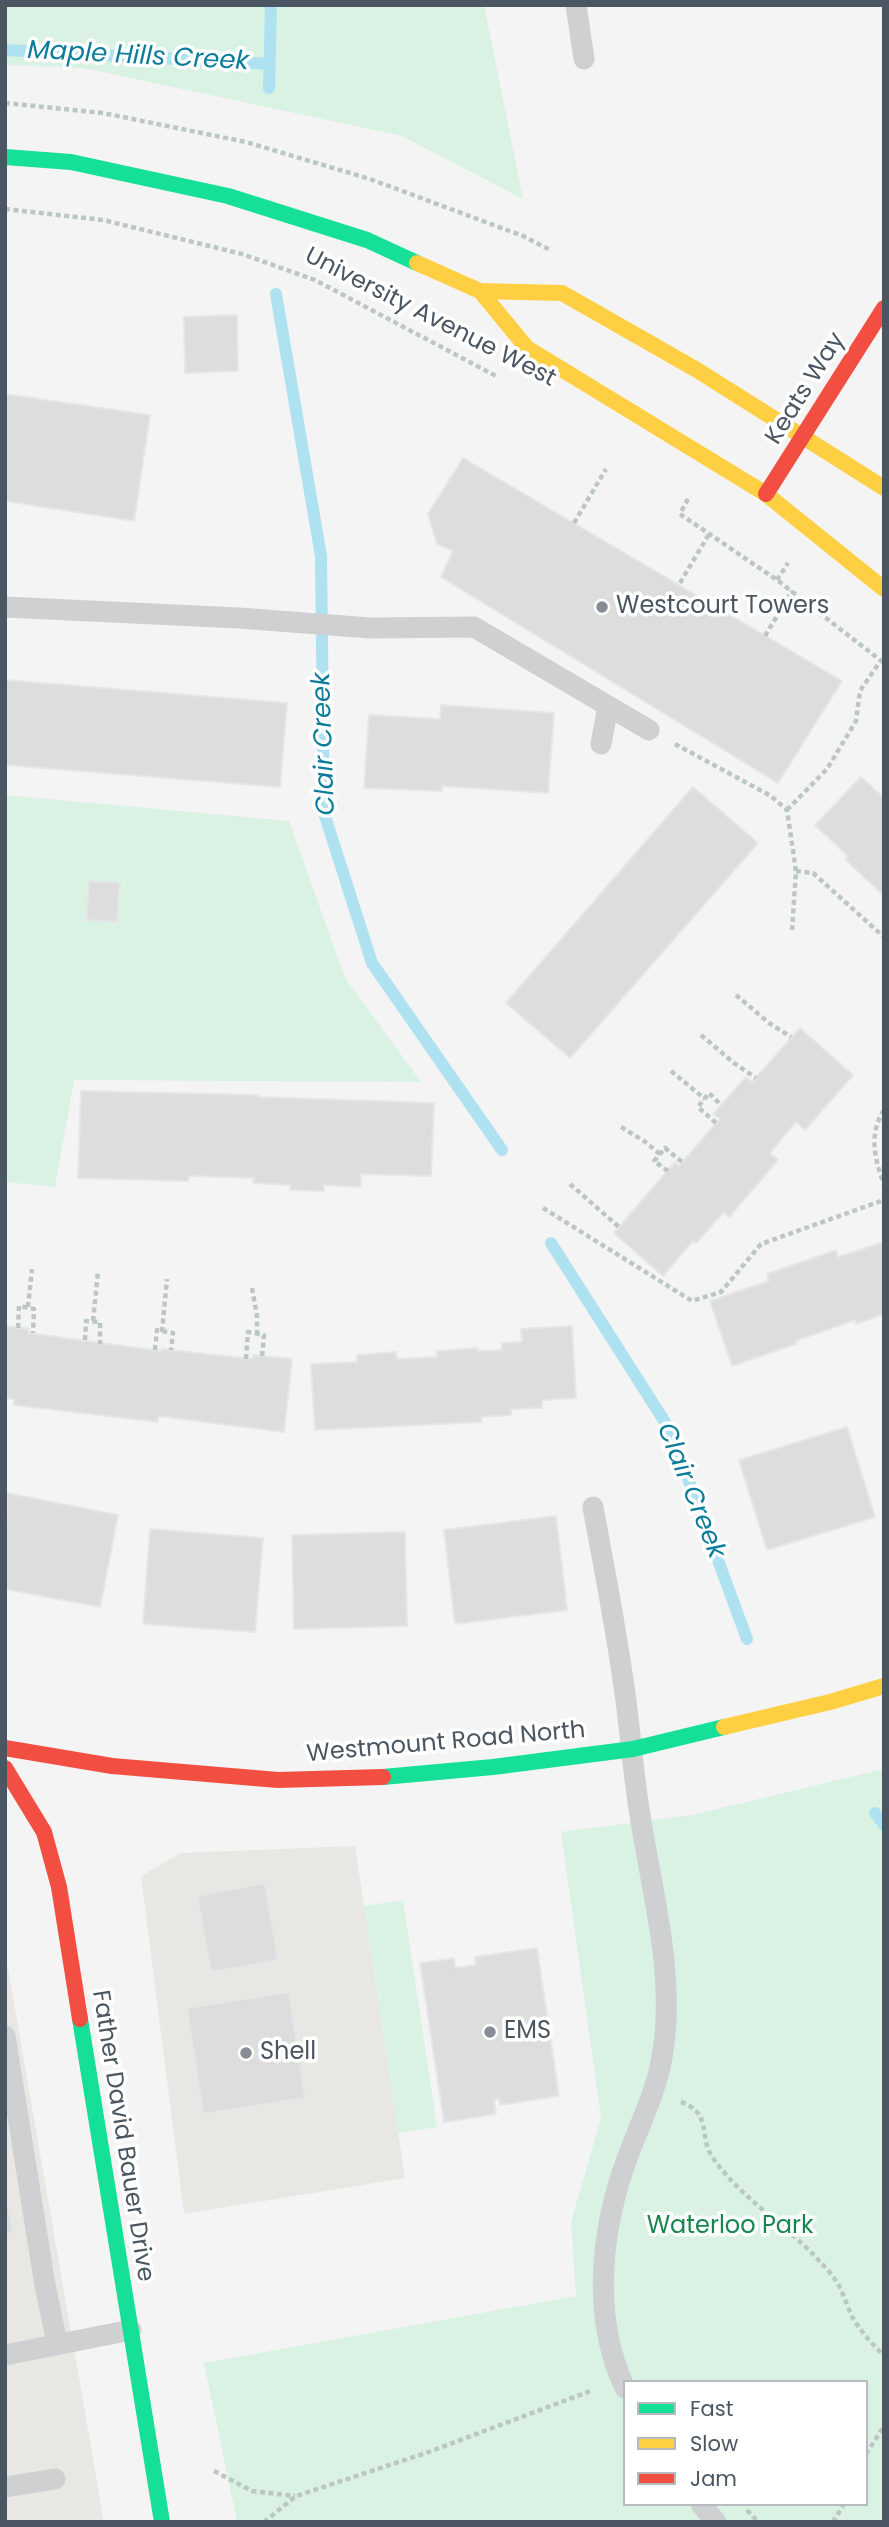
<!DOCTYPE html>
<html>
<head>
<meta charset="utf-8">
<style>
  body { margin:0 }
  #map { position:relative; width:889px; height:2527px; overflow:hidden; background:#f4f4f4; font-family:Poppins,sans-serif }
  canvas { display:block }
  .frame { position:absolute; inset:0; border:7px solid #4a5661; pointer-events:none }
  .legend { position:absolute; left:623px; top:2380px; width:245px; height:126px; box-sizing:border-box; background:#fff; border:2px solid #b7bbc0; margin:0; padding:9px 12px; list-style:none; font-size:21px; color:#4a5661 }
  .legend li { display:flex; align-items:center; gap:14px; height:35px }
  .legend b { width:35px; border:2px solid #b7bbc0 }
</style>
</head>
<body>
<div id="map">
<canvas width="889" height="2527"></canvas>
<div class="frame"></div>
<ul class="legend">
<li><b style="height:9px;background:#16e098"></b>Fast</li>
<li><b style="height:9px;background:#ffcf43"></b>Slow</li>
<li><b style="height:9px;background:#f24e42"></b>Jam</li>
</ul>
</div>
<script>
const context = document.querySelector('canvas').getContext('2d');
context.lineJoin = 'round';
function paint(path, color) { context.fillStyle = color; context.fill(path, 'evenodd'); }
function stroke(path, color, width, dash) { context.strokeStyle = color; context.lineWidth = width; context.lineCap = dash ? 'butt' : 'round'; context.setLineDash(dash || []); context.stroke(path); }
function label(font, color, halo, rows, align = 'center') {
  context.font = font + ' Poppins,sans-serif'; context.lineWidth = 7; context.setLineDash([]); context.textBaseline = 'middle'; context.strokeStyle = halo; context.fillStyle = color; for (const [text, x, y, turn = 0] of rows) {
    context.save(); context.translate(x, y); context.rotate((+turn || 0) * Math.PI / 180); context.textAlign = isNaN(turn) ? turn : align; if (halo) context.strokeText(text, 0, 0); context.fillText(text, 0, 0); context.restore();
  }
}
paint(new Path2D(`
  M355 1846 405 2178 184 2214 141 1876 181 1853Z
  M5 1951 104 2522H5Z`), '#e8e7e3');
paint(new Path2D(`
  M5 5H484L523 199 402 136 84 68 5 65Z
  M5 795 289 821 345 978 421 1082 74 1080 55 1187 5 1182Z
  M884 1769V2522H237L204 2363 576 2296 571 2222 601 2118 561 1832 692 1815ZM625 2382H866V2504H625Z
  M403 1900 437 2127 398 2133 364 1906Z`), '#d9f2e3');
stroke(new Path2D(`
  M5 50 270 64
  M269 88 271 5
  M276 294 321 556 324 813 372 963 502 1150
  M551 1243 670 1430 747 1639
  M875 1813 884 1825`), '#aee2f0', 12);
const building = new Path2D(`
  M237 315 238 371 185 373 184 317Z
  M5 394 150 415 134 521 5 501Z
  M463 458 842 681 778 783 441 577 453 551 437 544 428 514Z
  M5 680 287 703 280 787 5 765Z
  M441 705 554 713 548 793 442 786V791L364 788 369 715 440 719Z
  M861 777 884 798V896L845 859 848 856 815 825Z
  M693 787 758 843 570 1058 506 1003Z
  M89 881 120 883 117 922 86 920Z
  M800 1028 853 1075 805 1130 796 1122 770 1153 778 1160 729 1217 724 1212 696 1243 693 1241 663 1276 614 1233 675 1162 679 1166 720 1119 713 1114 746 1077 752 1082Z
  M81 1091 258 1095 259 1097 434 1103 431 1176 361 1174V1187L324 1185V1191L290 1190V1185L253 1183 254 1178 189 1176 188 1181 78 1178Z
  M884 1242V1314L856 1324 855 1320 795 1341 796 1344 732 1366 710 1301 769 1281 767 1274 836 1250 838 1257Z
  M5 1326 29 1329 28 1333 161 1351 162 1349 252 1359 253 1355 292 1359 284 1432 158 1416V1422L14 1405V1399L5 1398Z
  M572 1326 576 1398 542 1400V1408L511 1409V1415L481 1417 482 1422 315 1430 311 1364 357 1362V1355L396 1352 397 1359 437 1357V1351L477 1348 478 1351 502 1350V1343L522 1342 521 1329Z
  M847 1427 875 1517 767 1550 739 1460Z
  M7 1493 118 1515 100 1607 5 1589Z
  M556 1516 567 1610 455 1624 444 1530Z
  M150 1529 263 1538 255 1632 143 1624Z
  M405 1532 407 1626 294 1629 292 1535Z
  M265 1883 278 1960 211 1972 197 1896Z
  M537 1948 559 2096 500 2105 499 2099 494 2100 496 2114 444 2122 420 1963 454 1958 455 1968 476 1965 475 1957Z
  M289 1992 305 2098 203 2114 187 2008Z
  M5 2192 13 2231 5 2237Z`);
paint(building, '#ddddde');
stroke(building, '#e5e6e7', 2);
stroke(new Path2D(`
  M5 103 103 113 246 142 370 179 523 236 552 251
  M5 209 103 220 242 254 315 280 496 376
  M688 499 680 514 777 580 884 663
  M574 523 606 469
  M777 580 788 563
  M680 583 709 534
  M765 636 792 591
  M675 744 771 796 787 810 796 871 792 930
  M787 810 827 769 856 721 860 691 881 660
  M796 871 813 873 884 937
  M736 995 769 1023 791 1037
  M701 1035 734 1063 756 1078
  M671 1071 705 1099
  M884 1110C868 1135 875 1159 884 1185
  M716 1123 698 1107 709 1093 721 1105
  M621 1127 644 1141 660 1154
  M668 1171 654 1161 665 1148 682 1162
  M570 1184 619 1227
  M543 1208 692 1301 721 1292 761 1244 884 1200
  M252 1288 257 1316V1333
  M28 1307 32 1269
  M93 1321 98 1272
  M18 1328 19 1306 34 1309 33 1333
  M162 1332 167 1279
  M85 1340 86 1321 100 1322V1344
  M155 1350 157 1330 173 1333 171 1350
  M246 1359 248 1332 264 1335 262 1356
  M681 2102C713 2113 698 2137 713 2158 742 2200 788 2225 821 2263 828 2270 836 2279 840 2288 845 2298 848 2309 853 2318 861 2332 872 2344 884 2355
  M866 2454 884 2426
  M214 2471 252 2491 295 2496
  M747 2510 758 2522
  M264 2522 296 2496 426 2453 593 2390
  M833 2522 844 2504`), '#bcc7c4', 4.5, [5, 3.5]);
stroke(new Path2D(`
  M576 5 584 59
  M5 607 239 618 370 628 474 627 649 730
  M601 744 608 706
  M593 1507C603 1562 614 1618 622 1673 630 1721 632 1768 640 1815 652 1894 675 1971 663 2051 658 2088 641 2121 628 2156 601 2228 591 2316 625 2388
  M5 2036 45 2285 57 2343
  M5 2355 131 2330
  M5 2487 55 2479
  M701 2504 716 2522`), '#ced0d2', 21);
stroke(new Path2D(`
  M5 157 71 162 228 196 367 240 417 263
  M383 1777 493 1767 633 1749 724 1727
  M80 2019 162 2522`), '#16e098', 16);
stroke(new Path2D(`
  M417 263 480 291 562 293 697 370 884 488
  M480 291 527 348 766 494 884 589
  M724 1727 830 1702 884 1686`), '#ffcf43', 16);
stroke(new Path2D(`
  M766 494 884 308
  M5 1748 112 1766 278 1780 383 1777
  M5 1768 44 1832 59 1887 80 2019`), '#f24e42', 16);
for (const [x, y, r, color] of [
  [602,607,7,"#868d94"],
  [490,2032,7,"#868d94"],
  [246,2053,7,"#868d94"]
]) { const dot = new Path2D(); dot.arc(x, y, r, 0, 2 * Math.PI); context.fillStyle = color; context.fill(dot); stroke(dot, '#fff', 2.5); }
label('24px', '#4a5661', '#fff', [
  ["University Avenue West",430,318,27],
  ["Keats Way",806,389,-58],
  ["Westmount Road North",446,1743,-5],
  ["Father David Bauer Drive",122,2136,81]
]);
label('24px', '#4a5661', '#fff', [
  ["Westcourt Towers",616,607],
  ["EMS",504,2032],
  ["Shell",260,2053]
], 'left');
label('24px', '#17864f', '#fff', [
  ["Waterloo Park",730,2227]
]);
label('italic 26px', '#0c7c9b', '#fff', [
  ["Maple Hills Creek",138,57,3],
  ["Clair Creek",325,744,-92],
  ["Clair Creek",690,1491,68]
]);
</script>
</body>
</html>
